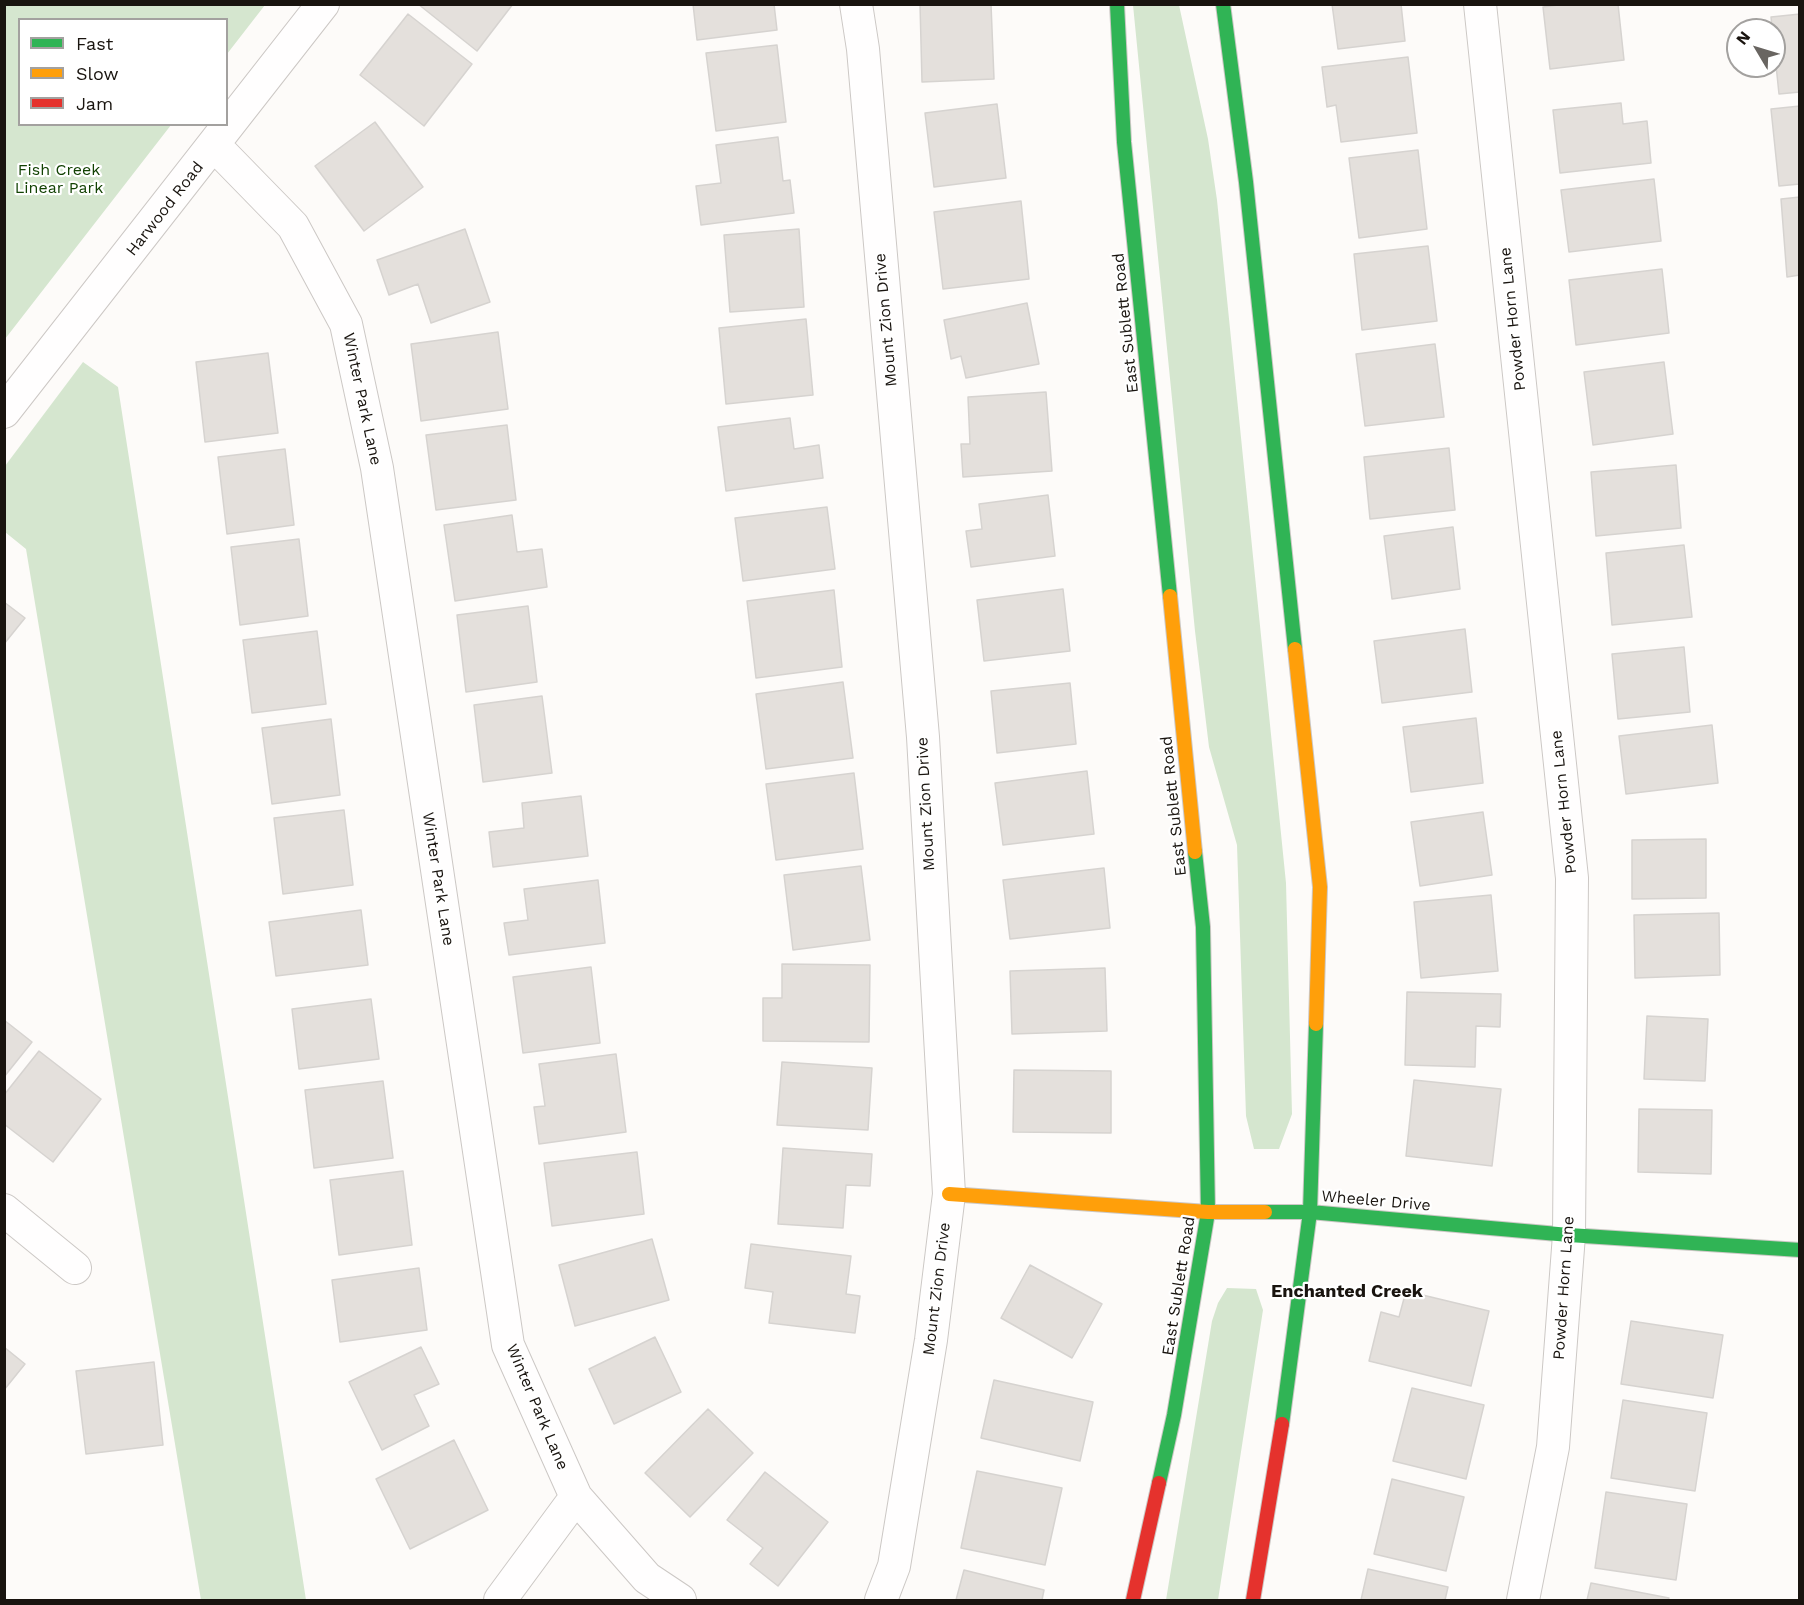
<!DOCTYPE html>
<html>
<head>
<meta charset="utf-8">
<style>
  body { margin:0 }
  #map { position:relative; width:1804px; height:1605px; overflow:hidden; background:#fdfbf9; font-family:"Work Sans",sans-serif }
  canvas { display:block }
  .frame { position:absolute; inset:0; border:6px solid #19140f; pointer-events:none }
  .legend { position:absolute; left:18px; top:18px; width:210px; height:108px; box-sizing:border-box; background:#fff; border:2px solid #a3a19f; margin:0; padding:8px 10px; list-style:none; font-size:18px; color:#19140f }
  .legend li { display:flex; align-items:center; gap:12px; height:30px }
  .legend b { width:30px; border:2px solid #a3a19f }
  .north { position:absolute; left:1726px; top:18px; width:60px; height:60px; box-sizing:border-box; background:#fff; border:2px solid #a3a19f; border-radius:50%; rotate:308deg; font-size:16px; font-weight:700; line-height:24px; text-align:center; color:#19140f }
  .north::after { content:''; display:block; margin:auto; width:21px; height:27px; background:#696561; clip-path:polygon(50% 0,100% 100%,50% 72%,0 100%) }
</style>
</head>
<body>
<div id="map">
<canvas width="1804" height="1605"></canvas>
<div class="frame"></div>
<ul class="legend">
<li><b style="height:8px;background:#30b455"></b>Fast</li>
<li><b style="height:8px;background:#ff9f0a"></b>Slow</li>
<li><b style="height:8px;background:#e5322d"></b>Jam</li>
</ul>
<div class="north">N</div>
</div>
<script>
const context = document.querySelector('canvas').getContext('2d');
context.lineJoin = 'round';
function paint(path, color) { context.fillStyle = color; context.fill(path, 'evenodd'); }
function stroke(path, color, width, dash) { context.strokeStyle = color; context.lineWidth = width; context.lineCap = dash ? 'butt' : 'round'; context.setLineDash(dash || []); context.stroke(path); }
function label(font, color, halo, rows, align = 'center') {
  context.font = font + ' "Work Sans",sans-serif'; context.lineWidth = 4.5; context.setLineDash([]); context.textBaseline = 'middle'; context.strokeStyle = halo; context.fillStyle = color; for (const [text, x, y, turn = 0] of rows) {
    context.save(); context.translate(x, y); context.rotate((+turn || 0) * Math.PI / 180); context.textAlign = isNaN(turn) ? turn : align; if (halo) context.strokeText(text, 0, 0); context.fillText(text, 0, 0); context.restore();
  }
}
paint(new Path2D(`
  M5 4 265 5 227 54 226 20H20V124L171 125 5 339Z
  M1133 5H1179L1208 139 1217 200 1286 883 1292 1114 1279 1149H1254L1246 1116 1237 845 1209 747 1195 631Z
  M83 362 118 387 306 1600H201L26 549 5 532V466Z
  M1227 1288 1256 1289 1263 1310 1218 1600H1166L1212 1321 1218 1303Z`), '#d5e6cf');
const building = new Path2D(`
  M418 4H513L477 51Z
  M693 4H774L777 30 697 40Z
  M920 4H991L994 79 922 82Z
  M1332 4H1401L1405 41 1338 49Z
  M1566 4H1618L1624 60 1550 69 1543 7Z
  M408 14 472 64 424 126 360 75Z
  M1800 14V92L1779 94 1771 17Z
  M777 45 786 122 716 131 706 53Z
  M1408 57 1417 133 1341 142 1336 105 1327 107 1322 67Z
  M1621 103 1623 124 1647 121 1651 163 1560 173 1553 110Z
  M997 104 1006 178 934 187 925 113Z
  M1800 106V184L1779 186 1771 109Z
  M375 122 423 187 364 231 315 166Z
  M778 137 783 181 790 180 794 213 701 225 696 186 721 183 716 145Z
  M1418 150 1427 229 1359 238 1349 158Z
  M1654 179 1661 241 1569 252 1561 190Z
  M1800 197V275L1787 277 1781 199Z
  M1021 201 1029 279 943 289 934 212Z
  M465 229 490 302 431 323 418 284 389 295 377 260Z
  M799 229 804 307 730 312 724 235Z
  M1428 246 1437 321 1362 330 1354 254Z
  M1662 269 1669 333 1576 345 1569 280Z
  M1027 303 1039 364 966 378 961 356 951 359 944 320Z
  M806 319 813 395 726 404 719 328Z
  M498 332 508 409 421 421 411 344Z
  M1435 344 1444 417 1365 426 1356 354Z
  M268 353 278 433 205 442 196 362Z
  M1664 362 1673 434 1593 445 1584 372Z
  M1046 392 1052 471 963 477 961 444H970L968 397Z
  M790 418 794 449 819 445 823 478 726 491 718 427Z
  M507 425 516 500 436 510 426 435Z
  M1449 448 1455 510 1370 519 1364 457Z
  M285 449 294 525 227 534 218 457Z
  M1676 465 1681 528 1596 536 1591 472Z
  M1048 495 1055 556 971 567 966 531 982 529 979 504Z
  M827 507 835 569 743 581 735 518Z
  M512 515 517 552 542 549 547 587 455 601 444 525Z
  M1453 527 1460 589 1392 599 1384 536Z
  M299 539 308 616 240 625 231 547Z
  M1684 545 1692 617 1612 625 1606 553Z
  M1063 589 1070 651 984 661 977 600Z
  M834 590 842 667 756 678 747 601Z
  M4 602 25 618 4 644Z
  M528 606 537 682 466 692 457 615Z
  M1465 629 1472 692 1382 703 1374 641Z
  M317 631 326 704 252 713 243 640Z
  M1684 647 1690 712 1618 719 1612 654Z
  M843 682 853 758 766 769 756 694Z
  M1070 683 1076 744 997 753 991 691Z
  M542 696 552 773 483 782 474 705Z
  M1476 718 1483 783 1411 792 1403 727Z
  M331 719 340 795 272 804 262 728Z
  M1712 725 1718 783 1626 794 1619 736Z
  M1087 771 1094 834 1003 845 995 783Z
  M854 773 863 849 776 860 766 784Z
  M581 796 588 856 493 867 489 832 524 828 522 803Z
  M344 810 353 885 283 894 274 818Z
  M1483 812 1492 875 1420 886 1411 822Z
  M1706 839V898L1632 899V840Z
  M861 866 870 940 793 950 784 875Z
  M1104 868 1110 928 1010 939 1003 880Z
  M598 880 605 943 509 955 504 923 528 920 524 889Z
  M1491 895 1498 971 1421 978 1414 902Z
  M361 910 368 965 276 976 269 922Z
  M1719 913 1720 975 1635 978 1634 915Z
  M782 964 870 965 869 1042 763 1041V998H782Z
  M591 967 600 1043 523 1053 513 977Z
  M1105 968 1107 1031 1012 1034 1010 971Z
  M1407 992 1501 994 1500 1027 1476 1026 1475 1067 1405 1065Z
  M371 999 379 1059 299 1069 292 1009Z
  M1647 1016 1708 1019 1705 1081 1644 1079Z
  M4 1020 32 1042 4 1077Z
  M39 1051 101 1099 53 1162 4 1124V1095Z
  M616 1054 626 1132 539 1144 534 1107 545 1106 539 1064Z
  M782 1062 872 1068 868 1130 777 1125Z
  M1014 1070 1111 1071V1133L1013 1132Z
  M1414 1080 1501 1089 1492 1166 1406 1156Z
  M383 1081 393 1158 314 1168 305 1090Z
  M1639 1109 1712 1110 1711 1174 1638 1172Z
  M783 1148 872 1154 870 1186 846 1185 843 1228 778 1224Z
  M637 1152 644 1214 552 1226 544 1163Z
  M403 1171 412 1245 339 1255 330 1180Z
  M652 1239 669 1300 575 1326 559 1265Z
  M751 1244 851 1256 846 1294 860 1296 855 1333 769 1323 773 1292 745 1288Z
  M1030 1265 1102 1304 1072 1358 1001 1318Z
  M419 1268 427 1330 340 1342 332 1280Z
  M1406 1291 1489 1311 1471 1386 1369 1361 1381 1312 1399 1317Z
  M1631 1321 1723 1335 1713 1398 1621 1384Z
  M655 1337 681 1392 614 1424 589 1369Z
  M4 1347 25 1364 4 1390Z
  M421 1347 439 1384 414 1395 429 1426 382 1450 349 1382Z
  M154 1362 163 1445 86 1454 76 1371Z
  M994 1380 1093 1402 1080 1461 981 1438Z
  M1412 1388 1484 1405 1466 1479 1393 1461Z
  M1623 1400 1707 1413 1695 1491 1611 1478Z
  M708 1409 753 1453 690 1517 645 1473Z
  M454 1440 488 1510 410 1549 376 1479Z
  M977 1471 1062 1488 1045 1565 961 1548Z
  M765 1472 828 1522 778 1586 750 1564 763 1548 727 1520Z
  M1392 1479 1464 1497 1446 1571 1374 1554Z
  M1606 1492 1687 1504 1676 1580 1595 1568Z
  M1368 1569 1448 1587 1445 1600H1361Z
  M964 1570 1044 1590 1042 1600H956Z
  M1591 1583 1669 1598 1668 1600H1587Z`);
paint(building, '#e4e0dc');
stroke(building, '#d6d3d0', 1.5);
const street = new Path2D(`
  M856 4 863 49 923 737 949 1194 931 1340 894 1566 881 1600
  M1480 4 1572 878 1569 1235 1553 1447 1523 1600
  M215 146 293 226 346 324 377 468 508 1345 576 1497 647 1578 680 1600
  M4 412 323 4
  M4 1210 75 1268
  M500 1600 576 1497`);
const fast = new Path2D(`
  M1117 4 1124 142 1170 596
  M1223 4 1246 182 1295 649
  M1265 1212H1310L1569 1235 1800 1250
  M1282 1424 1310 1212 1316 1024
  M1159 1483 1174 1415 1208 1212 1203 927 1195 852`);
const slow = new Path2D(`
  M1170 596 1195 852
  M1295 649 1320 887 1316 1024
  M949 1194 1208 1212H1265`);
const jam = new Path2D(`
  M1133 1600 1159 1483
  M1253 1600 1282 1424`);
stroke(street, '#ccc8c5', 34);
stroke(fast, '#ccc8c5', 16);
stroke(slow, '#ccc8c5', 16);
stroke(jam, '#ccc8c5', 16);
stroke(street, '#fffefe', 32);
stroke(fast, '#30b455', 14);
stroke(slow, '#ff9f0a', 14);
stroke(jam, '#e5322d', 14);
label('16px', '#124203', '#fff', [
  ["Fish Creek",59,170],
  ["Linear Park",59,188]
]);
label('16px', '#19140f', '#fff', [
  ["Harwood Road",165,209,-52],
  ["Powder Horn Lane",1513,319,-96],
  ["Mount Zion Drive",886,320,-95],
  ["East Sublett Road",1126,323,-96],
  ["Winter Park Lane",362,399,78],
  ["Powder Horn Lane",1564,802,-96],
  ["Mount Zion Drive",926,804,-93],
  ["East Sublett Road",1174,806,-96],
  ["Winter Park Lane",438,879,81],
  ["Wheeler Drive",1376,1201,5],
  ["East Sublett Road",1179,1286,-81],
  ["Powder Horn Lane",1564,1288,-86],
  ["Mount Zion Drive",937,1289,-83],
  ["Winter Park Lane",537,1407,67]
]);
label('bold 18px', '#19140f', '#fff', [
  ["Enchanted Creek",1347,1292]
]);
</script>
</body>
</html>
